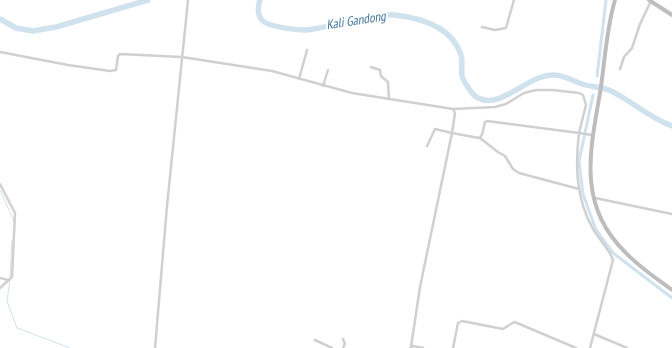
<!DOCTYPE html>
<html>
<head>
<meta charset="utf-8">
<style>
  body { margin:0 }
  canvas { display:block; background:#fff }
</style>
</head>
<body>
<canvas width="672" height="348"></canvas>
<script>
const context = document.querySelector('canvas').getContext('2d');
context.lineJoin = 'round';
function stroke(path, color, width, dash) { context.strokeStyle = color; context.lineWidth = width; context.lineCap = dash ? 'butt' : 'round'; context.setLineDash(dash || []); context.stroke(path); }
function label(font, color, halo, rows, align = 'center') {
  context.font = font + ' "PT Sans Narrow",sans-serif'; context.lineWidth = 4; context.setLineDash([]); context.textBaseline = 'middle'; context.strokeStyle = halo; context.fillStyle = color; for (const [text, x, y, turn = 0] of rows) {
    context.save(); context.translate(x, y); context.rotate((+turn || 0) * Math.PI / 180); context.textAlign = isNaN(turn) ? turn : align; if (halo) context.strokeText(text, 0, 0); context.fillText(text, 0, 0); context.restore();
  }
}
stroke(new Path2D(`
  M0 190 14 221
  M10 277 12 240
  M10 280 7 301 17 328 70 348`), '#cfe2ee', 1);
stroke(new Path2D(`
  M597 76 606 0
  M593 95 579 161 583 194 596 230 613 253 672 298`), '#cfe2ee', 3);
stroke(new Path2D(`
  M260 0C258 6 257 15 262 20 267 27 297 30 306 30 327 28 349 20 371 18 379 17 387 14 395 15 422 18 452 27 461 55 463 61 461 69 462 76 464 82 472 95 478 98 502 110 528 74 554 75 564 75 573 81 582 84 591 87 601 87 609 90 631 100 649 118 672 126
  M0 19 16 28 33 31 56 27 148 0`), '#cfe2ee', 5.5);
stroke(new Path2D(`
  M482 27 495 30 506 28 514 0
  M0 52 68 65 110 71 116 70 118 56 120 54 182 57 272 71 352 93 453 109 455 113 452 133 479 138 482 135 485 122 487 121 579 133 586 105 583 95 579 93 553 90H536L524 93 506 104 495 107 453 109
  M371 67 380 70 381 76 388 82 389 99
  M620 69 624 57 632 48 640 24 651 1
  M299 79 307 50
  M323 86 328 70
  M480 138 498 152 505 156 513 169 519 173 579 189
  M0 184 15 213 12 277 0 288
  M595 198 672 214
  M0 278 8 280
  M594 334 627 348
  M343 339 345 344 343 348
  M315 340 332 348
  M411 347 420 287 452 133 435 129 427 146
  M155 348 167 206 188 0
  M410 348 413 346 423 348
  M453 348 458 323 462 321 503 329 514 322 517 323 576 348
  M590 348 613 260C611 252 598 238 593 229 576 199 575 166 579 133L592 135`), '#d0d0d0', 2.5);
stroke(new Path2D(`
  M615 0C606 30 605 62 600 93 590 151 577 205 625 252 639 267 656 278 672 290
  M649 0 672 15`), '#bdbdbd', 4);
label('italic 13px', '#3f7597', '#fff', [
  ["Kali Gandong",356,21,-9]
]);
</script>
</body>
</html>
